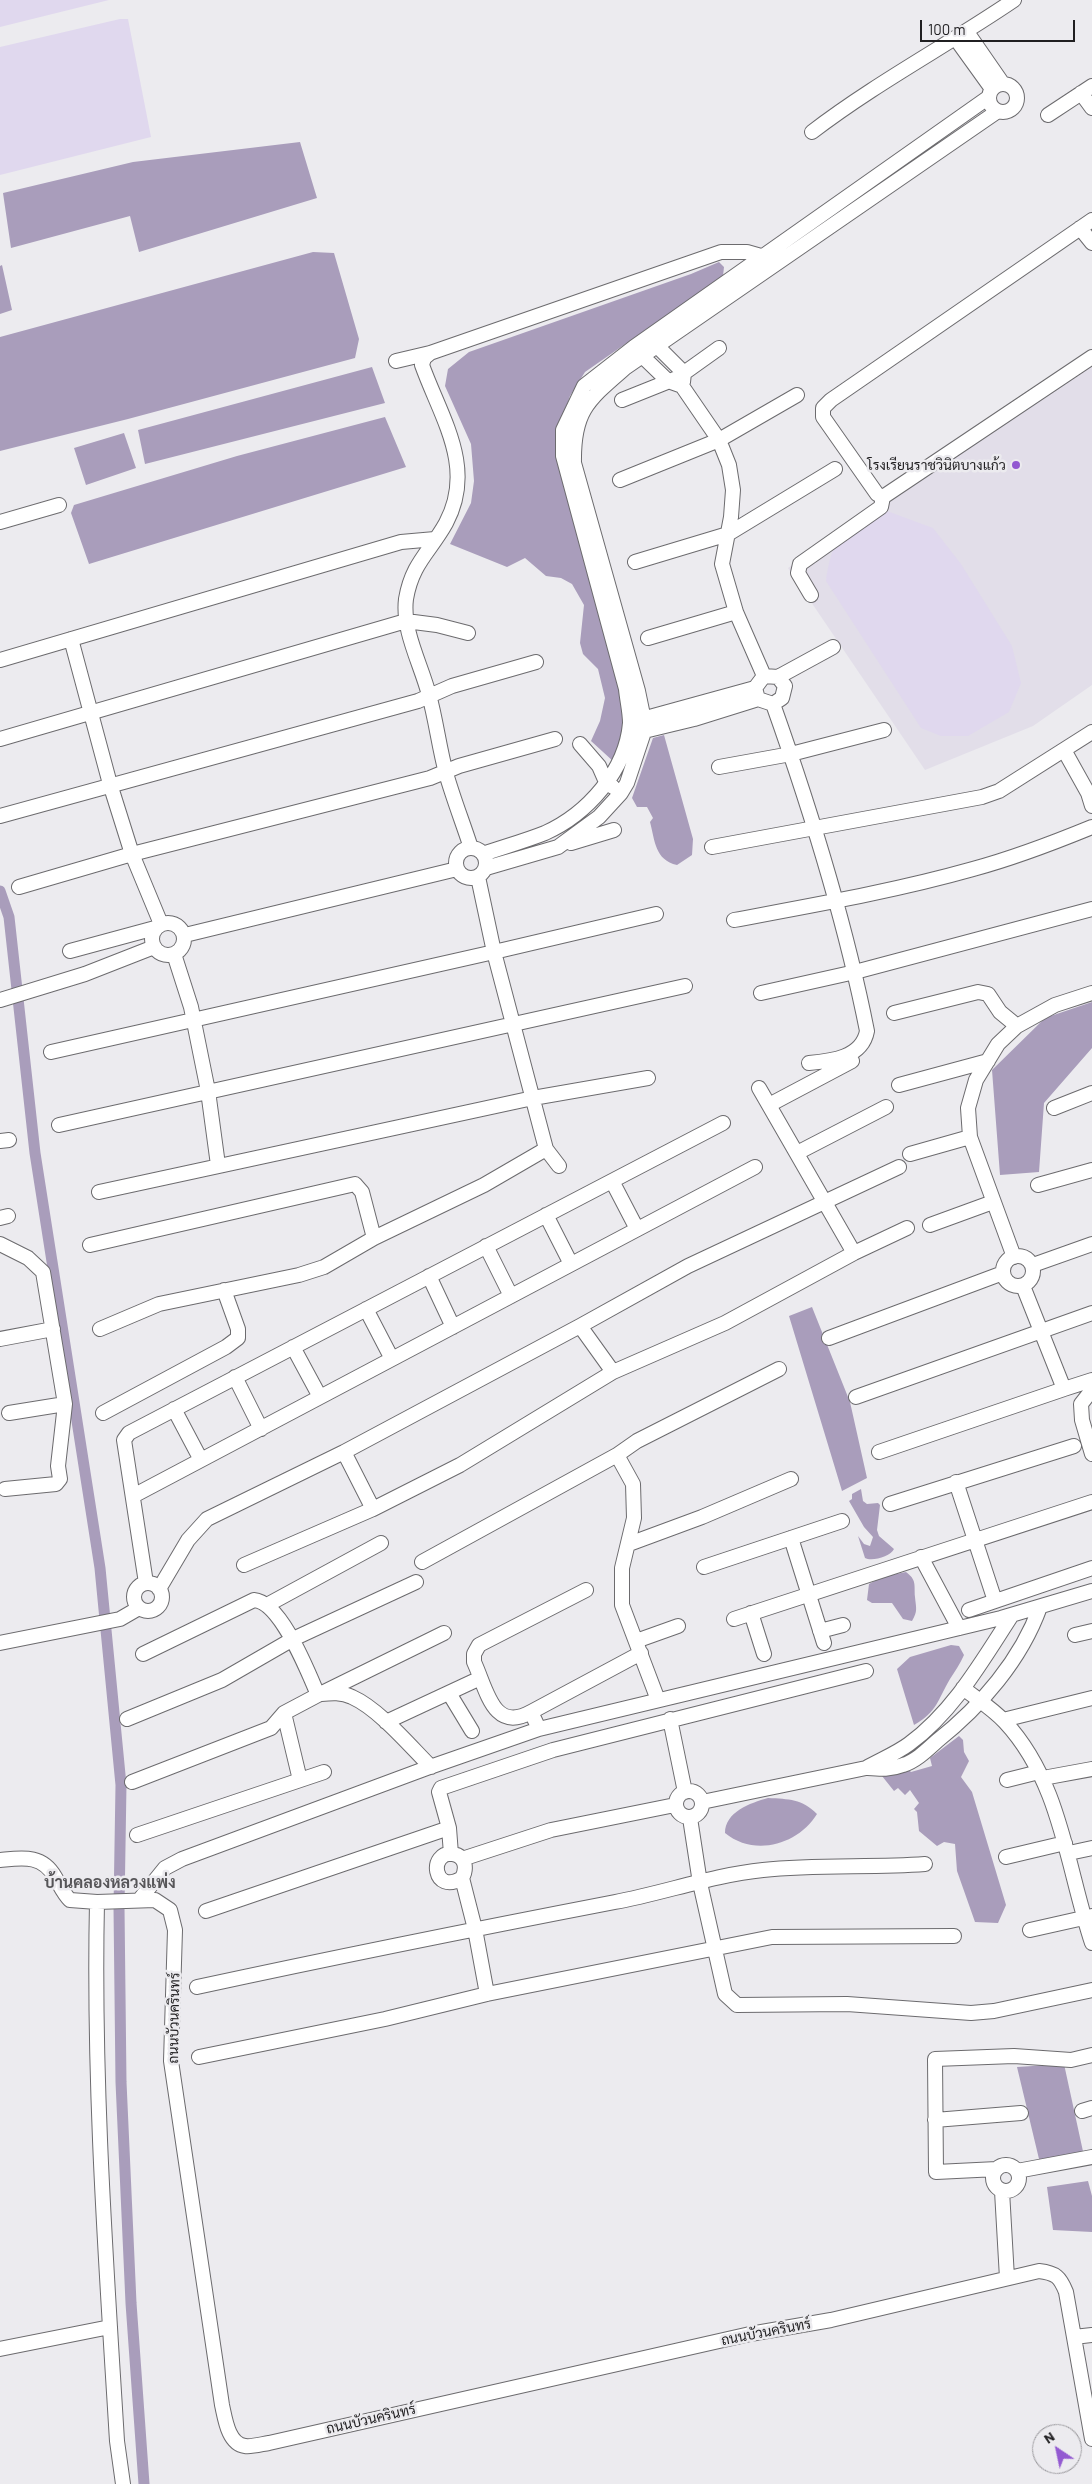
<!DOCTYPE html>
<html>
<head>
<meta charset="utf-8">
<style>
  body { margin:0 }
  #map { position:relative; width:1092px; height:2484px; overflow:hidden; background:#ecebef; font-family:Barlow,sans-serif }
  canvas { display:block }
  .north { position:absolute; left:1032px; top:2424px; width:50px; height:50px; box-sizing:border-box; background:#ecebef; border:1px solid #9a999d; border-radius:50%; rotate:326deg; font-size:14px; font-weight:700; line-height:20px; text-align:center; color:#201f21 }
  .north::after { content:''; display:block; margin:auto; width:18px; height:22px; background:#935ad1; clip-path:polygon(50% 0,100% 100%,50% 72%,0 100%) }
  .scale { position:absolute; left:920px; top:20px; width:155px; height:22px; box-sizing:border-box; border:2px solid #201f21; border-top:0; padding-left:6px; font-size:15px; line-height:18px; white-space:nowrap; color:#201f21; -webkit-text-stroke:4px #ecebef; paint-order:stroke }
</style>
</head>
<body>
<div id="map">
<canvas width="1092" height="2484"></canvas>
<div class="north">N</div>
<div class="scale">100 m</div>
</div>
<script>
const context = document.querySelector('canvas').getContext('2d');
context.lineJoin = 'round';
function paint(path, color) { context.fillStyle = color; context.fill(path, 'evenodd'); }
function stroke(path, color, width, dash) { context.strokeStyle = color; context.lineWidth = width; context.lineCap = dash ? 'butt' : 'round'; context.setLineDash(dash || []); context.stroke(path); }
function label(font, color, halo, rows, align = 'center') {
  context.font = font + ' Barlow,Sarabun,sans-serif'; context.lineWidth = 5; context.setLineDash([]); context.textBaseline = 'middle'; context.strokeStyle = halo; context.fillStyle = color; for (const [text, x, y, turn = 0] of rows) {
    context.save(); context.translate(x, y); context.rotate((+turn || 0) * Math.PI / 180); context.textAlign = isNaN(turn) ? turn : align; if (halo) context.strokeText(text, 0, 0); context.fillText(text, 0, 0); context.restore();
  }
}
paint(new Path2D(`
  M1092 362V685L1033 726 925 770 788 568Z`), '#e2dee9');
paint(new Path2D(`
  M0 0H109L0 27Z
  M120 19H128L151 137 0 175V47Z
  M887 511 933 528 961 564 1012 646 1021 683 1009 712 968 736H941L921 728 826 581C833 533 844 528 887 511Z`), '#e0d8ee');
paint(new Path2D(`
  M300 142 317 198 139 252 130 216 11 248 3 193 133 162Z
  M313 252 334 253 359 339 355 358 128 419 0 451V337Z
  M719 262 724 267 723 276 585 372 570 396 560 425 626 694 624 745 614 762 591 741 600 721 605 698 598 669 583 654 580 643 584 605 572 584 561 578 546 576 525 558 507 567 450 544 471 503 474 481 471 444 445 386 448 369 469 352 691 274Z
  M2 265 12 310 0 314V266Z
  M372 367 385 403 145 464 138 430Z
  M385 417 406 467 89 564 71 513 74 505 237 456Z
  M124 433 136 468 86 485 74 448Z
  M664 735 693 839 692 855 677 865C655 860 655 841 650 822L653 818 647 807H637L632 798 653 738Z
  M1092 1002V1048L1044 1103 1039 1172 1000 1175 992 1070 1045 1018Z
  M812 1307 850 1402 867 1478 842 1491 789 1316Z
  M861 1489 863 1501 867 1504 878 1503 880 1505 877 1530 879 1536 894 1549C891 1556 872 1562 865 1558L858 1536 864 1544 870 1546 873 1537 864 1527 849 1501 852 1499V1494Z
  M906 1572C917 1580 914 1585 915 1597 916 1608 918 1611 912 1621L903 1619 892 1603H872L867 1600 869 1584 882 1577Z
  M951 1645 959 1646 964 1655C960 1664 955 1671 950 1679 937 1701 938 1711 914 1725L897 1669 910 1657Z
  M959 1736 963 1740 964 1752 969 1761 961 1777 972 1792 1006 1905 998 1923 975 1922 957 1871 955 1844 944 1842 937 1846 919 1831 917 1812 914 1809 919 1803 910 1790 905 1795 898 1788 894 1791 882 1776 908 1769 911 1772 932 1766 930 1758Z
  M768 1798C789 1799 802 1799 817 1814 798 1845 754 1857 725 1833 725 1812 750 1803 768 1798Z
  M1064 2064 1084 2156 1039 2159 1017 2067Z
  M1088 2181 1092 2196V2232L1053 2230 1047 2187Z`), '#a99dbb');
stroke(new Path2D(`
  M0 891 9 917 35 1153 100 1568 121 1785 119 1907 121 2082 131 2303 144 2484`), '#a99dbb', 11);
const minor = new Path2D(`
  M967 32 1003 84
  M956 39 992 89
  M989 98a14 14 0 1 1 28 0a14 14 0 1 1-28 0Z
  M1081 93 1092 108
  M1048 115 1092 86
  M812 132C876 83 948 45 1014 0
  M1092 220 831 400 823 408V417L877 494 883 497 1092 357
  M1080 228 1092 243
  M651 340 684 373 683 382
  M637 351 668 381 682 386 719 440 729 465 733 490 731 517 722 564 736 612 764 676
  M430 353 424 358 422 365C441 418 476 467 446 523 430 552 412 563 406 599 402 631 421 664 429 695 436 720 439 747 446 773 453 798 463 823 471 848
  M396 361 430 353 721 252H747L768 258
  M622 400 677 378 719 348
  M620 480 719 440 797 395
  M0 522 59 505
  M635 562 728 534 835 469
  M811 595 798 573 800 564 881 507 883 497
  M648 638 736 612
  M71 639 110 784 132 854 161 924
  M0 660 401 542 435 539
  M764 676 778 677 785 686 782 698 773 704 758 699 755 688Z
  M778 677 833 647
  M773 704C811 811 845 920 867 1031 862 1058 831 1061 809 1063
  M635 721 755 688
  M636 733 694 719 758 699
  M0 739 406 621 437 625 468 633
  M580 744 599 766 606 782 613 787
  M1064 750 1088 793 1092 806
  M719 767 791 754 884 730
  M0 816 418 701 452 686 536 662
  M571 843 614 830
  M712 847 982 797 999 791 1092 732
  M456 863a15 15 0 1 1 30 0a15 15 0 1 1-30 0Z
  M483 854C503 847 525 841 545 833 587 814 626 771 630 723 630 712 627 700 626 689L563 456V430L584 386 634 347 989 97
  M486 868 558 847 599 817 621 793 627 783 644 732V720L638 691 574 463C573 411 588 400 625 368L998 111
  M478 877 494 952 546 1149 559 1166
  M19 887 132 854 430 778 459 766 555 739
  M734 920C814 905 895 891 973 869 1014 858 1053 843 1092 827
  M152 939a16 16 0 1 1 32 0a16 16 0 1 1-32 0Z
  M185 935 457 869
  M70 951 155 928
  M174 954 191 1007 208 1091 218 1165
  M761 993 855 972 1092 909
  M0 1000 85 974 154 947
  M894 1013 978 992 988 994 1000 1012 1017 1026
  M51 1052 494 952 656 914
  M899 1085 988 1061
  M759 1088 854 1253
  M769 1105 852 1061
  M1054 1108 1092 1093
  M59 1125 685 986
  M0 1141 9 1140
  M797 1153 886 1107
  M910 1154 970 1137
  M612 1181 637 1229
  M1038 1185 1092 1170
  M99 1192 533 1098 648 1078
  M546 1215 571 1264
  M0 1218 8 1216
  M930 1225 993 1202
  M0 1244 28 1258 43 1272 65 1404 58 1466 60 1479 56 1484 5 1489
  M90 1245 355 1184 362 1192 374 1238
  M486 1246 511 1296
  M1003 1271a15 15 0 1 1 30 0a15 15 0 1 1-30 0Z
  M1014 1257 970 1137 968 1108 976 1080 998 1044 1017 1026 1055 1005 1092 993
  M1033 1265 1092 1244
  M429 1276 453 1327
  M366 1309 392 1359
  M580 1326 613 1372
  M100 1329 159 1304 299 1275 324 1267 374 1238 484 1185 546 1149
  M829 1338 1003 1273
  M0 1339 53 1329
  M293 1347 320 1397
  M235 1377 261 1429
  M1064 1389 1092 1380
  M1092 1390 1081 1404 1082 1420 1092 1454
  M856 1397 1092 1313
  M174 1409 201 1460
  M9 1413 65 1404
  M103 1413 226 1347 238 1338V1329L224 1290
  M344 1452 373 1509
  M879 1452 1064 1389 1023 1286
  M617 1455 633 1484 634 1518 622 1568V1605L658 1700
  M956 1482 995 1601
  M133 1496 755 1167
  M890 1504 1074 1446
  M791 1538 824 1643
  M629 1544 702 1517 791 1479
  M921 1557 959 1628
  M422 1562 617 1455 637 1441 779 1369
  M244 1565 373 1509 460 1465 613 1372 725 1323 854 1253 907 1228
  M704 1567 842 1521
  M134 1597a14 14 0 1 1 28 0a14 14 0 1 1-28 0Z
  M146 1583 124 1440 129 1433 723 1123
  M159 1589 188 1540 207 1519 344 1452 580 1326 688 1266 899 1167
  M267 1605 381 1543
  M969 1610 1092 1568
  M751 1613 764 1654
  M734 1619 1092 1502
  M820 1631 843 1625
  M1075 1635 1092 1631
  M636 1641 678 1626
  M0 1643 120 1619 139 1608
  M143 1654 254 1600C281 1602 308 1672 318 1695
  M963 1688C977 1699 993 1709 1005 1722 1061 1782 1067 1868 1092 1943
  M449 1693 472 1731
  M321 1694C331 1693 342 1692 352 1697 379 1709 410 1746 431 1767
  M531 1712 641 1653
  M284 1713 300 1780
  M127 1719 222 1680 293 1639 416 1582
  M670 1719 685 1792
  M1003 1720 1092 1698
  M386 1722 474 1681
  M539 1729 531 1712C493 1733 487 1690 474 1662V1654L479 1645 586 1590
  M866 1768C880 1760 897 1753 909 1744 954 1711 982 1661 1012 1615
  M1043 1778 1092 1769
  M1007 1780 1039 1772
  M132 1782 271 1728 284 1713 318 1695 444 1633
  M676 1804a13 13 0 1 1 26 0a13 13 0 1 1-26 0Z
  M702 1802 866 1768C880 1769 890 1770 903 1765 916 1761 927 1750 937 1741 981 1706 1021 1660 1040 1607
  M690 1818 700 1883 725 1994 737 2005 847 2004 971 2013 994 2011 1092 1990
  M137 1835 324 1772
  M1069 1853 1092 1848
  M451 1854 449 1828 439 1792 441 1788 553 1750 866 1671
  M1006 1857 1065 1843
  M462 1859 551 1830 675 1805
  M0 1860C22 1858 42 1854 55 1877 60 1885 63 1893 70 1900L97 1902 155 1900 170 1910 175 1930 171 2061 222 2405C225 2418 228 2444 245 2446 252 2447 262 2444 269 2443L750 2334 831 2320 1039 2271C1056 2273 1060 2277 1066 2292L1092 2439
  M462 1878C433 1896 428 1851 453 1854 466 1856 467 1869 462 1878L475 1929 487 1994
  M140 1899 165 1868 182 1859 427 1768 539 1729 1001 1618 1092 1591
  M97 1902C93 2082 106 2261 117 2441L123 2484
  M206 1911 449 1828
  M1030 1930 1092 1916
  M197 1987C336 1957 475 1929 615 1902 664 1893 713 1875 763 1870 817 1864 871 1868 925 1864
  M199 2057 385 2019 487 1994 772 1937 954 1936
  M1082 2111 1092 2108
  M935 2120 1021 2113
  M993 2178a13 13 0 1 1 26 0a13 13 0 1 1-26 0Z
  M997 2169 936 2172 935 2059 1014 2056 1071 2060 1092 2055
  M1017 2171 1092 2157
  M1002 2191 1007 2278
  M1074 2337 1092 2335
  M0 2349 110 2327`);
stroke(minor, '#6c6b6e', 16);
stroke(minor, '#fff', 14);
for (const [x, y, r, color] of [
  [1016,465,5,"#935ad1"]
]) { const dot = new Path2D(); dot.arc(x, y, r, 0, 2 * Math.PI); context.fillStyle = color; context.fill(dot); stroke(dot, '#ecebef', 2); }
label('14px', '#201f21', '#ecebef', [
  ["โรงเรียนราชวินิตบางแก้ว",1006,465]
], 'right');
label('14px', '#201f21', '#ecebef', [
  ["ถนนบัวนครินทร์",174,2018,-89],
  ["ถนนบัวนครินทร์",766,2332,-11],
  ["ถนนบัวนครินทร์",371,2419,-13]
]);
label('bold 16px', '#565558', '#ecebef', [
  ["บ้านคลองหลวงแพ่ง",110,1883]
]);
</script>
</body>
</html>
